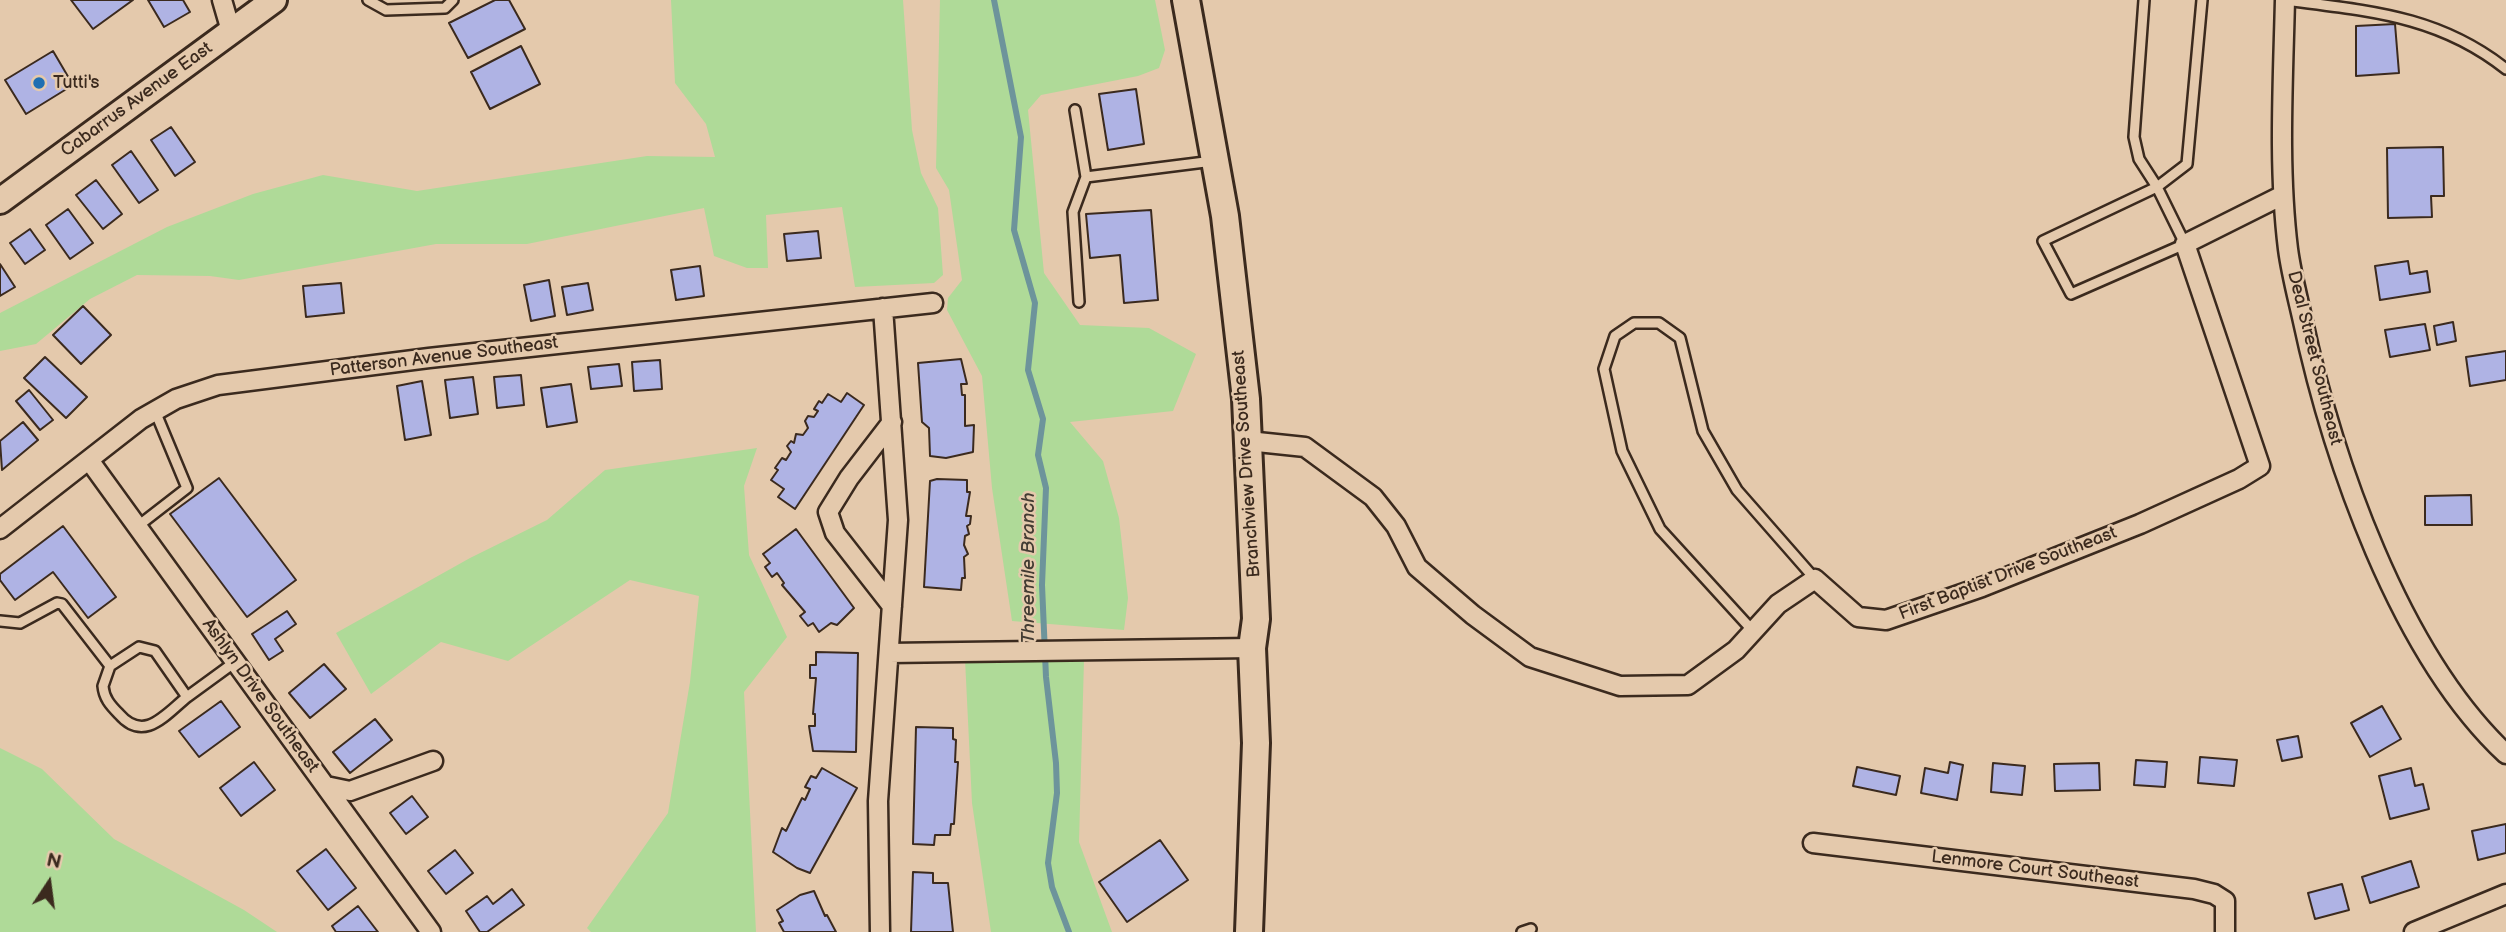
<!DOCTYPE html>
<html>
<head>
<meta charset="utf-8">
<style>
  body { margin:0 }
  #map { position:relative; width:2506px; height:932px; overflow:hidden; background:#e4c9ac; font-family:"Balsamiq Sans",sans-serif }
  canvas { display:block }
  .north { position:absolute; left:14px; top:848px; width:70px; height:70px; -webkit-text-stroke:5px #e4c9ac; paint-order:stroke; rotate:13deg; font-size:19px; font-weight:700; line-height:28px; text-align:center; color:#3b2a1e }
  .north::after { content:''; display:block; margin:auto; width:24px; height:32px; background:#3b2a1e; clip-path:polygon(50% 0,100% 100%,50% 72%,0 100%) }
</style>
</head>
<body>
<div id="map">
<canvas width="2506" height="932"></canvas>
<div class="north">N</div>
</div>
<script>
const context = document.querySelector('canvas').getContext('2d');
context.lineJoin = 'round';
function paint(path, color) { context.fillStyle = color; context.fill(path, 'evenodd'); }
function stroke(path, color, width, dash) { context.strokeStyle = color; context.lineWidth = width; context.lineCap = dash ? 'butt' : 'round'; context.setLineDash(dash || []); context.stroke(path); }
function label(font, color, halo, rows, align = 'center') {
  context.font = font + ' "Balsamiq Sans",sans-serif'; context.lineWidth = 5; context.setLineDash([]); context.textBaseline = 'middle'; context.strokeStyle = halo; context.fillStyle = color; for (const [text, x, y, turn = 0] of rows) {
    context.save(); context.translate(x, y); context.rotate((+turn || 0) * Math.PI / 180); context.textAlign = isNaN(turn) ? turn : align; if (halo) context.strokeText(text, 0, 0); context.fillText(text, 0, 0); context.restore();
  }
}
paint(new Path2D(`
  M671 0H903L912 130 921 173 938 208 943 275 934 283 855 287 842 207 766 215 768 268H747L714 256 704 208 527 244H436L239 280 210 276 137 275 90 299 36 344 0 351V313L167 227 253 194 323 175 417 191 647 156 715 157 706 124 675 83Z
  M940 0H1155L1165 50 1159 68 1138 76 1041 95 1028 110 1044 273 1080 325 1149 328 1196 354 1173 411 1070 422 1103 461 1119 518 1128 598 1124 630 1012 621 992 488 982 376 947 310 948 298 962 280 949 190 936 168Z
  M757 448 744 486 749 555 787 637 744 692 756 932H591L587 928 668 813 690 682 699 596 630 580 508 661 441 642 371 694 336 633 470 558 547 520 605 470Z
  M965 659 1084 660 1079 842 1112 932H991L972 803Z
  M0 748 42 769 114 839 244 910 277 932H0Z`), '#afda98');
stroke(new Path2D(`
  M994 0 1021 137 1014 230 1035 303 1028 370 1043 419 1038 455 1046 488 1042 585 1046 677 1056 763 1057 793 1048 863 1052 887 1069 932`), '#6d949b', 6);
const building = new Path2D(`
  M71 0H133L93 29Z
  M148 0H183L190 12 164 27Z
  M495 0H509L525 29 468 58 449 23Z
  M2395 24 2399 73 2356 76V26Z
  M521 46 540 84 490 109 471 72Z
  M53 51 73 85 26 114 5 80Z
  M1136 89 1144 144 1108 150 1099 94Z
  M171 127 195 162 175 176 151 140Z
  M2443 147 2444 196H2431L2432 217 2388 218 2387 148Z
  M131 151 158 190 139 203 112 165Z
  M96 180 122 214 103 229 76 195Z
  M68 209 93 243 70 259 46 225Z
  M1151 210 1158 300 1124 303 1120 255 1090 258 1086 214Z
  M30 229 45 250 25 264 10 243Z
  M818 231 821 258 787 261 784 234Z
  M2408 261 2410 274 2427 271 2430 292 2380 300 2375 266Z
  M0 264 15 287 0 296Z
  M700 266 704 296 676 300 671 270Z
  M549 280 555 316 531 321 524 285Z
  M341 283 344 313 306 317 303 286Z
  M588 283 593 310 567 315 562 287Z
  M83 306 111 335 81 364 53 335Z
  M2453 322 2456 341 2437 345 2434 326Z
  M2425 324 2430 350 2390 357 2385 330Z
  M2506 351V380L2470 386 2466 357Z
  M45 357 87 397 66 418 24 378Z
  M961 359 967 384H961L962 395H965V426L974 425 973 452 946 458 930 456 929 428 922 422 918 363Z
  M660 360 662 389 634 391 632 362Z
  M619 364 622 386 591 389 588 367Z
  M521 375 524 405 497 408 494 377Z
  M473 377 478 414 450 418 445 380Z
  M422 381 431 435 405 440 397 386Z
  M571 384 577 422 547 427 541 388Z
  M29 390 53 420 40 430 16 401Z
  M847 393 864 405 795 509 778 497 784 489 771 480 778 470 775 468 782 458 786 460 791 452 787 446 791 441 794 443 796 434 803 435 808 428 805 421 808 416 814 417 818 411 814 409 819 401 822 403 828 394 841 402Z
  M23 422 38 440 2 470 0 441Z
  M219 478 296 580 247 617 170 514Z
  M937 479 967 480V492H970L966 516H971L970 524 967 526 969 534 965 536 964 545 968 554 964 557 965 578H962L961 590 924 587 930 481Z
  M2471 495 2472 525H2425V496Z
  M63 526 116 597 88 618 53 572 15 600 0 580V574Z
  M796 529 854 608 837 625 831 623 819 632 813 623 808 626 800 616 805 612 782 585 784 583 777 573 772 577 765 567 770 563 763 554Z
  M287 611 296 624 275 639 283 651 269 660 252 634Z
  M816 652 858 653 856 752 813 751 809 726H815V714H813L816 678H810V665H816Z
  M324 664 346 689 310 718 289 693Z
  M221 701 240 727 199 757 179 731Z
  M2382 706 2401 739 2370 757 2351 723Z
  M375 719 392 740 350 773 333 752Z
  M916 727 953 728V739L956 740 955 762H958L954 824H951L950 835H935L934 845 913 844Z
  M2298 736 2302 757 2282 761 2277 740Z
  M2200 757 2237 760 2234 786 2198 783Z
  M2136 760 2167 762 2165 787 2134 785Z
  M254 762 275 790 241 816 220 788Z
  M1950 762 1963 765 1957 800 1921 793 1925 768 1948 773Z
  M1993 763 2025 766 2022 795 1991 792Z
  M2099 763 2100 790 2055 791 2054 764Z
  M1857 767 1900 776 1896 795 1853 786Z
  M822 768 857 788 810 873 797 868 773 852 782 828 786 831 802 798 805 800 810 789 805 787 811 776 816 778Z
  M2411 768 2415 786 2423 784 2429 809 2390 819 2379 776Z
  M412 796 428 817 406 834 390 813Z
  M2506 824V853L2478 860 2472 831Z
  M1160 840 1188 880 1127 922 1099 882Z
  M326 849 356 888 328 910 297 871Z
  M455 850 473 873 446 894 428 871Z
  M2411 861 2419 887 2370 903 2362 877Z
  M913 872 933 873V883H948L953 932H911Z
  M2342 884 2349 910 2315 919 2308 893Z
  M512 889 524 905 487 932H480L466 911 487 896 493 904Z
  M814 891 825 916 827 915 836 932H784L779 923 783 921 777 910 800 895Z
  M358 906 378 932H336L332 926Z`);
paint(building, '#afb3e4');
stroke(building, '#3b2a1e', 2);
const lane = new Path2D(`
  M368 0 386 10 445 8 453 0
  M2144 0 2134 137 2139 159 2157 187 2043 241 2071 294 2185 244 2157 187 2187 164 2202 0
  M2285 0C2368 11 2438 15 2506 69
  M1075 110 1086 177 1073 212 1079 302
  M1086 177 1213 161
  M138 526 187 488 155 411
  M0 621 20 623 57 603 62 604 110 666
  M1753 631 1660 529 1622 451 1604 369 1615 336 1634 323H1659L1680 338 1703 431 1737 490 1815 579
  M187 697C165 715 144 743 119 714 110 705 104 698 103 686L110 666 139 647 155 651 187 697 235 662
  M1522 932 1531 929`);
const street = new Path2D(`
  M222 0 231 31
  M2285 0C2283 82 2278 168 2288 249 2291 272 2297 295 2302 317 2332 458 2399 654 2506 754
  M1248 441 1305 447 1373 497 1396 526 1417 567 1473 615 1530 657 1620 686 1688 685 1736 650 1778 604 1815 579 1858 617 1886 620 1982 587 2140 524 2239 479 2260 466 2185 244 2283 195
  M89 460 431 932
  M0 529 141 419 176 399 218 385 429 358 933 303
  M892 606 835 533 828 512 849 478 892 422
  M889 653 1252 648
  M326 786 350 791 433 761
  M1813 843 2194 889 2214 894 2225 901V932
  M880 932 878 801 898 520 883 308
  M2414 932 2506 894`);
const secondary = new Path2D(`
  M0 201 274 0`);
const primary = new Path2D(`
  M1186 0 1225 216 1246 399 1256 619 1252 648 1256 743 1249 932`);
stroke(lane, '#3b2a1e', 14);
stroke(street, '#3b2a1e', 23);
stroke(secondary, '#3b2a1e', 30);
stroke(primary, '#3b2a1e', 32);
stroke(lane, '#e4c9ac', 9);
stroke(street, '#e4c9ac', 18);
stroke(secondary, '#e4c9ac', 24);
stroke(primary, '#e4c9ac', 26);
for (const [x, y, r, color] of [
  [39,83,7,"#1f6fb2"]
]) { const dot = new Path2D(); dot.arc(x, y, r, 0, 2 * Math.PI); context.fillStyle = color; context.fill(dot); stroke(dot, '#e4c9ac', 2.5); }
label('18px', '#3b2a1e', '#e4c9ac', [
  ["Tutti's",53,83]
], 'left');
label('18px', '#3b2a1e', '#e4c9ac', [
  ["Cabarrus Avenue East",137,100,-36],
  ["Patterson Avenue Southeast",444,357,-7],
  ["Deal Street Southeast",2314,358,76],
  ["Branchview Drive Southeast",1247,464,-94],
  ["First Baptist Drive Southeast",2008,574,-21],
  ["Ashlyn Drive Southeast",260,696,54],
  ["Lenmore Court Southeast",2035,870,7]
]);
label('italic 19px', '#433c33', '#e4c9ac', [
  ["Threemile Branch",1029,568,-90]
]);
</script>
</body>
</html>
